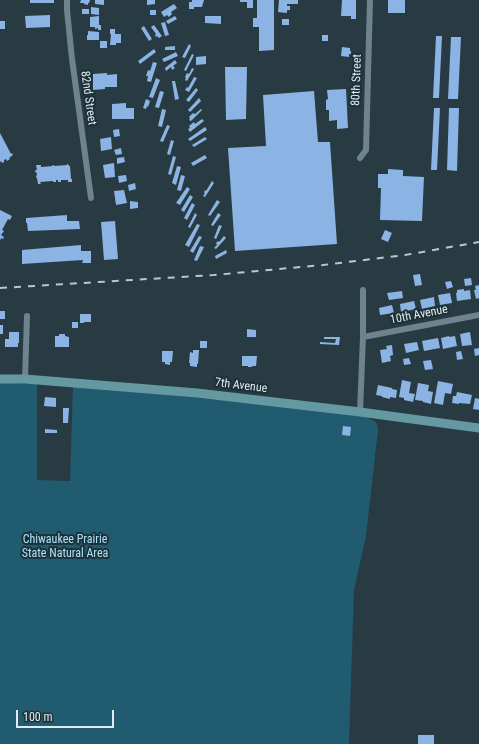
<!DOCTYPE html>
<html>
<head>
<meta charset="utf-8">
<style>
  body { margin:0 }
  #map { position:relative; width:479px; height:744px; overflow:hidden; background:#283b43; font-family:"Roboto Condensed",sans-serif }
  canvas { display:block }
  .scale { position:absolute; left:16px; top:710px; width:98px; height:18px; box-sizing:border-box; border:2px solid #dfebf0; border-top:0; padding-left:5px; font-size:12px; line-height:14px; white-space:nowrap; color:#dfebf0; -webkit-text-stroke:3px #1e3139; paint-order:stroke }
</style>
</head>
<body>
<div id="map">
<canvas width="479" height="744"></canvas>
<div class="scale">100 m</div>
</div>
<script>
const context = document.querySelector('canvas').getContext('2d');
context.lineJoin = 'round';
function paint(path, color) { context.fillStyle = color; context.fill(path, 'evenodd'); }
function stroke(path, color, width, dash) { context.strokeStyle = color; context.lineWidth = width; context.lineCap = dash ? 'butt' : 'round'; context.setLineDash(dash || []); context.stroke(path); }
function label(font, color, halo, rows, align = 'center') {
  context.font = font + ' "Roboto Condensed",sans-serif'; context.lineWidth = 4; context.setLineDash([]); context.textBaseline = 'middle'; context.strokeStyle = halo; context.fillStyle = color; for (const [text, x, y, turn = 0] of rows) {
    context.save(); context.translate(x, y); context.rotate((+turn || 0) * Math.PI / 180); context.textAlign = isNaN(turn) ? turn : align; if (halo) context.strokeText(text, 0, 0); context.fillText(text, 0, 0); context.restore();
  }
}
paint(new Path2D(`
  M0 382 37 384V480L70 481 73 386 264 404 366 417 374 421 377 424 378 430 366 536 354 590 349 744H0Z`), '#215b70');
paint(new Path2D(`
  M30 0H54V3H30Z
  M81 0H90L89 3H88V5L84 4V3H80Z
  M95 0H104V5L95 4Z
  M147 0H155V4L147 5Z
  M192 0H204L202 7H194V9H189V2H192Z
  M240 0H253V8H247V2H240Z
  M257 0H274V50L259 51V27H253V18H257Z
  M279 0H298V4H287V6H290V10H287V13L278 12Z
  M342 0H356V19H351V16H341Z
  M388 0H405V13H388Z
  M174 4 177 8 171 12 172 14 169 17 167 15 164 17 161 12Z
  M91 7 99 8V15L91 14Z
  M82 9H89V14H82Z
  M150 10H156V15H150Z
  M50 15V27L26 28 25 16Z
  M99 16V25H101V30H98V28L95 29V27H90V17Z
  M175 16 177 19 168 24 166 21Z
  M205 16H221V24L205 23Z
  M282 19H289V25H282Z
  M0 21H5V29H0Z
  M165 22 169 35 165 36 161 23Z
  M154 25 162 36 159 38 157 36 156 37 155 35 156 34 151 27Z
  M144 26 152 39 149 41 141 28Z
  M110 29H115V34H121V43H116V45H110L111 34H110Z
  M88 31 99 32V40H87V35H88Z
  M322 35H328V41H322Z
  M436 36H442L439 98H433Z
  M451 37H461L458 99H448Z
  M100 41H107V48H100Z
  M189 44 191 46 185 58 182 57Z
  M175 46V50H165V47Z
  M342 47 350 48V51H351V54H349V57L341 56Z
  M154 49 156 52 140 64 138 61Z
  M176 52 178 56 164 62 162 59Z
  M192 54 194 55 186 71 184 70Z
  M206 56V64L196 65V57Z
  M175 60 177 63 173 66 175 68 172 70 171 67 166 71 165 68Z
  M153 62 157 63 151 82 147 81 148 76H146L148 70 150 71Z
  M225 67H247L246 119 226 120Z
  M192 68 194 69 187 81 185 80 186 78 185 77 187 73 189 74Z
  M107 73V75L117 74V87H105V89L93 90V74Z
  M194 77 197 78 189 92 185 90 187 87 188 88Z
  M156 78 160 80 153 98 149 97Z
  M172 81H175L179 99 175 100Z
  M196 88 198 90 189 102 186 100Z
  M346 89 348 128 337 129V120L329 121V110H326V100L328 99 327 90Z
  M160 91 164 92 159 108 155 107Z
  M314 91 318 142H330L337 244 235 251 228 148 266 146 263 95Z
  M199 98 201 101 190 112 188 110Z
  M146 99 150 101 148 107 147 106 146 109 143 108Z
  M126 103V108H134V119H112V104Z
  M434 108H440L437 170H431Z
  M449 108H459L457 171 447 170Z
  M162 109 166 110 162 127 158 126Z
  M201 109 202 110 191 121 189 120 190 118 189 117 193 113 195 114Z
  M202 119 204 121 190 132 188 129 190 128 189 126 194 122 195 124Z
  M167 125 170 126 163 142 160 141Z
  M205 127 207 130 190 141 188 139Z
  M119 129 120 136 114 137 113 130Z
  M0 133 11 154 12 153 13 155 9 158 10 159 7 161 6 159 4 160V162L2 163 1 161 0 162Z
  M111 137 112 149 101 151 100 139Z
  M205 137 207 139 194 147 192 145Z
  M171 140 174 141 170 155 167 154Z
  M121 148 122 154 116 155 114 150Z
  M205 155 207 158 193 166 191 163Z
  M173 156 176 157 171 175 168 174Z
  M124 157 125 162 117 164V158Z
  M114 163 115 177 105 178 103 165Z
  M67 164H68L69 166H70L71 179H72V182H68V180H61V182H58V180H56V182H53V181L40 182 41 184H38L37 178H36L37 173H36L35 170H37L36 165H41V167L53 166 52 165H54V166L67 165Z
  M177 166 181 167 176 185 172 183Z
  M388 169 403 170V176L424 177 422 221 380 220 381 188H378V174H388Z
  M126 175 127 181 119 183 118 176Z
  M181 175 185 176 181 191 177 190Z
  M212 181 214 183 205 197 203 196 205 193H204L205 190 206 191Z
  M135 183 136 189 129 191 128 185Z
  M187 187 190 189 180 205 176 203Z
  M124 190 127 203 116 205 114 191Z
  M190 195 193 197 184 212 181 210Z
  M217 200 220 202 210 216 208 215Z
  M130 201 138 202V208L130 209Z
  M192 203 195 205 187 220 184 218Z
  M0 210 12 216 10 220 8 219 2 230 4 231 1 235 4 237 3 239 1 238 0 241Z
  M195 213 197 215 190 228 188 227Z
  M218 213 221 215 213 226 211 225Z
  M67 215V221H79L80 229 28 231 27 223H26V218Z
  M115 221 118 259 104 260 101 222Z
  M197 224 200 225 189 247 185 245Z
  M219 225 222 226 216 239 214 238Z
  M385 230 392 233 388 242 381 239Z
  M199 236 202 237 193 253 190 251Z
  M224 236 226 238 216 249 214 248 217 245 216 243 218 241 219 242Z
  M81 245V251H91V263H82L83 260 22 264V250Z
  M200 246 204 247 197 261 194 260Z
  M226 250 227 253 216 259 215 256Z
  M420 274 422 285 415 286 413 275Z
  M471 278 472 285 465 286 464 279Z
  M451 281 453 287 447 289 445 282Z
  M479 285V298L476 299 474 290H476L475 286Z
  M464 289V291L470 290 471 299 457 301 456 293H457V290Z
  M402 291 403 298 389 300 387 293Z
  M450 293 452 303 440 305 438 295Z
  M434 297 435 306 422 309 420 300Z
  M414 301 416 309 401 312 400 304Z
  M392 305 394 313 380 315 379 308Z
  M0 311H5V319H0Z
  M80 314H91V322H84V323H80Z
  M72 322H78V328H72Z
  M0 325H3V334H0Z
  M247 329 256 330V337H247Z
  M9 332H19V343H18V347H5V339H9Z
  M470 332 472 345 462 346 460 334Z
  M59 334H65V336L69 337V347H55V336H59Z
  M449 336V337L455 336 457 346 443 349 441 338Z
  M324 337H340L339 345 320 344V342L335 343 336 339H324Z
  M438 338 440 348 424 351 422 341Z
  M200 341H207V348H200Z
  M417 342 419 350 406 353 404 344Z
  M392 345 393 355 390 356 391 361 382 363 380 350 387 349 386 346Z
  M479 348V355L475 356 474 349Z
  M193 350H199L198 364H197V367L190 366V363H189L190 352 193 353Z
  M162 351H173L172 362H170V365L165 364V362H162Z
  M461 351 463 359 457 360 456 352Z
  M242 356H257L256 366H252V367H248V366H242Z
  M409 358 411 364 404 365 403 359Z
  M431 360 433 369 425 370 423 361Z
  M402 380 411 382 409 393 415 394 413 402 404 400V398L399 397Z
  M438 381 453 384 451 394 445 393 443 405 434 403Z
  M418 383 429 385 428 391 433 392 431 404 423 402V401L415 400Z
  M378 385 392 388V389L397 390 396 398 390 397V399L382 397V396L376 395Z
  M457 392 472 395 470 404 459 403V404L452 403 453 396H456Z
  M45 397 56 398V407L44 406Z
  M475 398 479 399V410L473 409Z
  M63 408H69L68 423H63Z
  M343 426 351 427 350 436 342 435Z
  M45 429 57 430V433H45Z
  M418 735H434V744H418Z`), '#8bb3e4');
stroke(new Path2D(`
  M67 0V10L72 59 91 198
  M360 158 366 150 370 0
  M363 337 479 315
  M25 379 27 316
  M360 412 363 337V290`), '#6e838d', 6);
stroke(new Path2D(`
  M0 379H25L197 393 360 412 479 428`), '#6499a1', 9);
stroke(new Path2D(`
  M0 288 214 275 323 265 405 255 479 242`), '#bac8cd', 2, [7, 7]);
label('12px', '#dfebf0', '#1e3139', [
  ["80th Street",357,80,-88],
  ["82nd Street",88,98,82],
  ["10th Avenue",419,315,-11],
  ["7th Avenue",241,386,7]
]);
label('12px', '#aae4fc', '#1e3139', [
  ["Chiwaukee Prairie",65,540],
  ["State Natural Area",65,554]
]);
</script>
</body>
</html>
